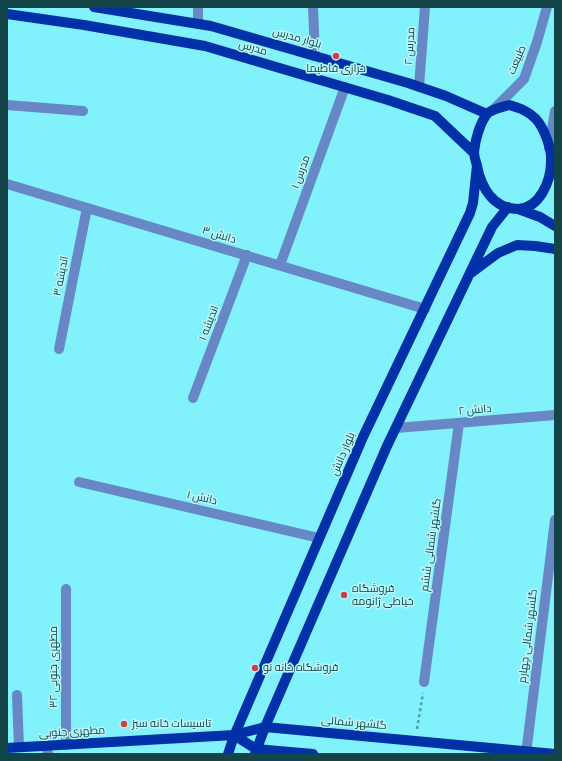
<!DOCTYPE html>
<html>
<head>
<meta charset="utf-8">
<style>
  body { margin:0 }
  #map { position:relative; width:562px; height:761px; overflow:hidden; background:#81f2fc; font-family:Cabin,sans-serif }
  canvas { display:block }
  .frame { position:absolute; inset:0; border:8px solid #124448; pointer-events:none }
</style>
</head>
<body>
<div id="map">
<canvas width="562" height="761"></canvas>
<div class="frame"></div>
</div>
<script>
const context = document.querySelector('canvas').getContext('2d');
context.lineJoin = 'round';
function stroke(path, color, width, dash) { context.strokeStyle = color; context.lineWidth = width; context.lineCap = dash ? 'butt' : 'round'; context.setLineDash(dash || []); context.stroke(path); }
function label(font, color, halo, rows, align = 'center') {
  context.font = font + ' Cabin,Cairo,sans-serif'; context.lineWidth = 3; context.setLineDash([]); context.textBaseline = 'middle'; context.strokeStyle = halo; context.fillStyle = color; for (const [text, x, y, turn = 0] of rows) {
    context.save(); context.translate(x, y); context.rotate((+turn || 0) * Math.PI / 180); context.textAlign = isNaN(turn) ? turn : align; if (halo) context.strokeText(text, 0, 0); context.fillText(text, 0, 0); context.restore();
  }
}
stroke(new Path2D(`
  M417 729 423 693`), '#4c9fa6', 2.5, [3, 3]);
stroke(new Path2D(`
  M198 7V24
  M313 7 315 56
  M419 87 425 7
  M7 105 83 111
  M492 111 524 79 537 42 547 7
  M549 148 555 111
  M7 184 425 309
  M280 265 345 87
  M59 349 87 208
  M193 398 247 255
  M396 428 555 415
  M79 482 319 538
  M66 589V745
  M424 682 459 423
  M17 695 19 747
  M47 746 48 754
  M526 754 555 520`), '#6787c6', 10);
stroke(new Path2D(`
  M94 7 211 26 408 83 446 96 487 114
  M7 14 84 25 205 46 388 100 435 116 474 153
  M509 105C520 108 528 111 536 119 544 128 552 149 551 161 551 181 540 208 518 209 493 209 481 187 477 166 476 162 474 156 474 152 475 140 480 123 487 114 491 109 502 107 509 105Z
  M518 209 540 217 555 226
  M471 273 498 253 517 245 535 246 555 249
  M234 735 256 749 313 754
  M7 748 234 735 265 727 555 754
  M228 754 234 736 363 437 470 213 473 203 477 165
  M255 754 265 727 387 446 492 227 508 207`), '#0031a8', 10);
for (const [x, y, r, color] of [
  [336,56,4,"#cf4045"],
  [344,595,4,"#cf4045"],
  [255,668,4,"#cf4045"],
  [124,724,4,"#cf4045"]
]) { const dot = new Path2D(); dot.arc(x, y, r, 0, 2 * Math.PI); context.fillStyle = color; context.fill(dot); stroke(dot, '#baf8fd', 1.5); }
label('11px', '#124448', '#baf8fd', [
  ["بلوار مدرس",297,38,16],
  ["مدرس ۲",410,46,-86],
  ["مدرس",253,48,16],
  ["طبیعت",517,60,-67],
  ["مدرس ۱",301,172,-70],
  ["دانش ۳",219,235,17],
  ["اندیشه ۳",61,276,-79],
  ["اندیشه ۱",209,323,-69],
  ["۲ دانش",475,410,-5],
  ["بلوار دانش",343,454,-67],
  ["دانش ۱",202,498,13],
  ["گلشهر شمالی ششم",431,545,-82],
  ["گلشهر شمالی چهارم",528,636,-83],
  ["مطهری جنوبی ۳۲",54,667,-90],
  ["گلشهر شمالی",354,723,5],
  ["مطهری جنوبی",72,732,-3]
]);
label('11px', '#124448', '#baf8fd', [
  ["خرازی فاطیما",336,69,"center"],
  ["فروشگاه",352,589],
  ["خیاطی ژانومه",352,602],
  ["فروشگاه خانه نو",263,668],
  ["تاسیسات خانه سبز",132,724]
], 'left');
</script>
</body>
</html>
